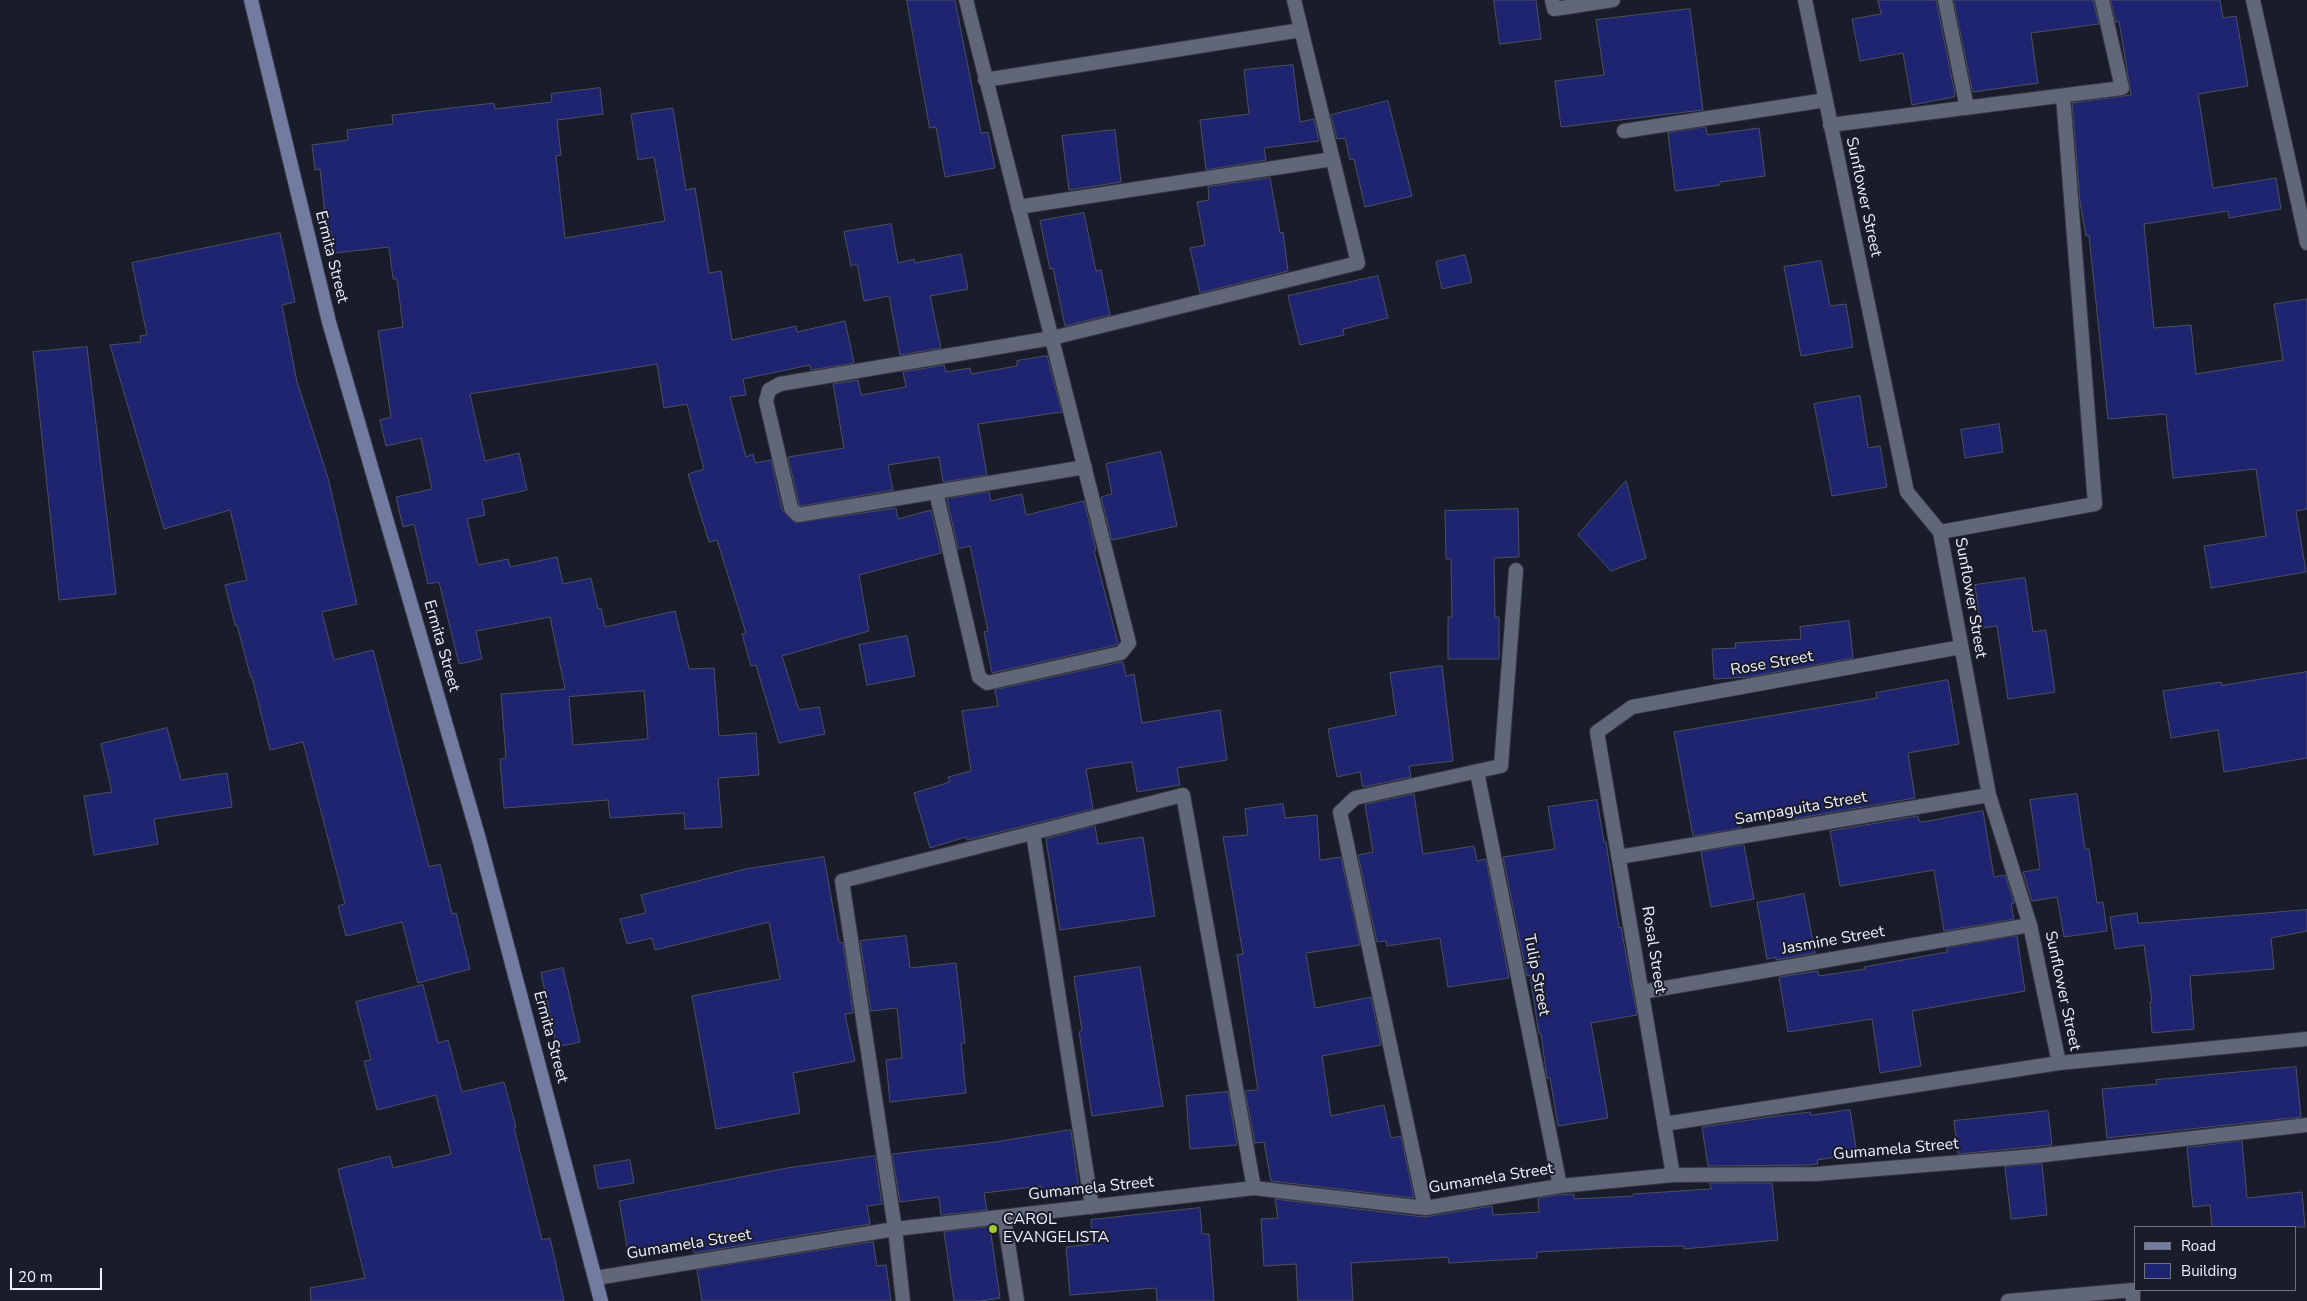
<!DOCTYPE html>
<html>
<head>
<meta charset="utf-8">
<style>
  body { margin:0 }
  #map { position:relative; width:2307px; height:1301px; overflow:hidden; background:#191d2b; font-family:"Nunito Sans",sans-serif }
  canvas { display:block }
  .legend { position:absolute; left:2134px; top:1226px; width:162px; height:65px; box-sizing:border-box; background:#191d2b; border:1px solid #6e727f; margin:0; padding:6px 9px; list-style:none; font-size:15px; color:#eef1fc }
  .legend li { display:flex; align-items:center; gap:10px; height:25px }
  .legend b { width:25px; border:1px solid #6e727f }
  .scale { position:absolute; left:10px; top:1268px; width:92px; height:22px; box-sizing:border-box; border:2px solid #eef1fc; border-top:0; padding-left:6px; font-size:15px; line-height:18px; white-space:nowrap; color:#eef1fc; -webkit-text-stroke:4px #191d2b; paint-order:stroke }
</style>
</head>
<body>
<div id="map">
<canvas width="2307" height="1301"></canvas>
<ul class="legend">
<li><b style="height:6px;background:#727ca0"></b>Road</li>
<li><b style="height:14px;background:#1f2470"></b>Building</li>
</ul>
<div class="scale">20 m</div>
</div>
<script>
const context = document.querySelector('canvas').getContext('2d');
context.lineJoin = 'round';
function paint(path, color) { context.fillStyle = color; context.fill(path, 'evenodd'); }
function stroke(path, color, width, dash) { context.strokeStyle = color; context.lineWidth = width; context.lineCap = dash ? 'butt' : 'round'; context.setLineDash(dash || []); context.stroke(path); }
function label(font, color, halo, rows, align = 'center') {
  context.font = font + ' "Nunito Sans",sans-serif'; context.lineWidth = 4; context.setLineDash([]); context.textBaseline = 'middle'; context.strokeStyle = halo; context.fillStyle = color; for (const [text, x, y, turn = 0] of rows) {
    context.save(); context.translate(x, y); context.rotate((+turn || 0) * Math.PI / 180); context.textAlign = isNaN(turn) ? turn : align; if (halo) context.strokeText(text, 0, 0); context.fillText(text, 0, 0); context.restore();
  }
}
const building = new Path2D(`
  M907 0H955L981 133 988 132 995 168 945 177 936 127 930 128Z
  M1494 0H1536L1541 39 1500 44Z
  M1878 0H1936L1955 94 1954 97 1912 105 1903 53 1860 61 1852 19 1881 14Z
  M1954 0H2093L2099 24 2031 33 2038 83 1973 92Z
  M2111 0H2220L2223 18 2236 16 2248 86 2198 94 2213 188 2276 178 2281 209 2229 218 2228 211 2144 224 2154 328 2191 325 2196 374 2283 360 2274 304 2307 299V509L2296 511 2306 572 2211 588 2204 546 2266 536 2256 469 2173 478 2166 414 2108 419 2089 235 2086 236 2080 202 2072 103 2131 95 2119 21 2116 22Z
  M1690 9 1703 110 1561 127 1555 81 1604 75 1596 20Z
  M1293 65 1300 122 1314 119 1319 141 1264 148 1266 160 1206 170 1200 120 1249 114 1244 70Z
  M600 88 603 114 557 120 561 155 556 156 565 238 665 221 654 157 638 160 631 114 673 108 686 190 695 188 709 273 721 271 732 340 796 326 797 332 845 321 854 363 811 370 810 365 743 379 746 395 730 397 746 457 753 454 755 463 771 460 782 510 795 523 896 508 898 519 931 510 941 553 859 575 869 631 782 656 799 710 819 707 825 734 779 743 756 665 751 666 742 634 746 633 717 540 709 542 688 474 704 469 687 404 664 408 657 364 470 394 485 461 519 453 527 490 482 500 485 515 467 519 478 565 508 559 510 567 557 557 563 584 591 578 598 609 601 608 605 627 675 611 689 669 714 668 719 736 756 733 759 775 718 778 722 827 685 829 684 813 610 818 608 800 504 808 500 759 506 758 501 694 565 689 550 617 476 631 482 659 459 664 439 582 428 584 414 524 403 527 396 497 432 489 421 438 386 446 380 420 391 417 378 331 403 327 397 279H393L389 247 334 253 331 231 327 232 320 169 315 170 312 145 348 140 347 130 393 124 392 115 494 103 495 109 552 102 551 94ZM644 691 648 739 573 745 569 697Z
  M1388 101 1412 196 1365 207 1354 159 1350 160 1345 138 1337 139 1331 115Z
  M1706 127 1707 135 1759 128 1765 176 1720 182V185L1675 191 1668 133Z
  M1115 130 1121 182 1069 190 1062 136Z
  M1270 178 1280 233 1283 232 1288 271 1200 293 1190 248 1205 245 1197 202 1209 200 1208 187Z
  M1084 213 1096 271 1101 270 1110 315 1065 326 1053 268 1050 269 1040 221Z
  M891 224 898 263 914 259 915 263 961 254 968 289 930 296 941 348 900 355 889 296 864 301 857 264 851 266 844 232Z
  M280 233 295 302 282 305 297 382 328 478 357 604 322 612 334 660 373 650 429 867 440 864 452 914 456 913 470 969 418 983 402 922 346 936 338 906 345 904 303 742 270 750 252 677 251 678 237 625H235L225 585 247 580 230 510 164 529 110 345 141 342 140 336 147 335 132 263Z
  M1465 255 1472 282 1442 289 1436 262Z
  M1821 261 1830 306 1846 304 1853 347 1801 356 1784 267Z
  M1378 276 1388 318 1343 329 1344 335 1300 345 1288 296Z
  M87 347 116 594 59 600 33 352Z
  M1047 356 1062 412 978 424 987 475 943 482 939 457 888 465 893 490 801 506 799 504 788 457 844 448 833 384 858 380 861 395 906 387 903 372 944 365 946 372 970 368 971 374 1017 366V361Z
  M1860 396 1868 448 1880 446 1887 487 1832 496 1814 404Z
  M1999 424 2003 452 1965 458 1961 430Z
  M1161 452 1177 526 1112 540 1101 497 1112 494 1106 464Z
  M1626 481 1646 558 1611 571 1578 535Z
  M989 492 991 501 1022 494 1026 515 1084 501 1096 550 1094 551 1118 643 1116 645 992 673 984 632 988 631 970 546 958 549 947 499Z
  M1518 509 1519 557 1494 558 1495 617H1499V659H1448V617H1452L1451 559H1446L1445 511Z
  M2025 578 2033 632 2046 630 2055 692 2008 699 1997 626 1981 628 1975 585Z
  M1849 621 1853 658 1749 677 1714 679 1712 649 1736 648 1735 643 1801 639 1800 627Z
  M907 636 915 676 867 685 859 645Z
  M1123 662 1126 676 1134 674 1142 723 1220 710 1227 760 1177 768 1180 785 1137 792 1132 762 1086 769 1093 809 967 840 966 837 930 848 914 793 950 782 948 777 971 771 962 711 998 706 995 690Z
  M1442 666 1453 761 1409 766 1411 777 1363 787 1360 772 1337 777 1328 729 1396 715 1390 673Z
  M2307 672V758L2224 772 2218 730 2171 738 2163 691 2221 682 2222 685Z
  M1948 680 1959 744 1908 753 1915 798 1788 820 1787 815 1740 823 1741 828 1693 836 1674 732 1877 698 1876 693Z
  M167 728 181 780 227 773 232 807 154 819 158 844 94 855 84 796 112 792 101 744Z
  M1414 794 1423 854 1474 846 1477 861 1486 859 1509 978 1448 987 1440 938 1387 946 1386 941 1377 942 1358 855 1373 852 1365 805Z
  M2077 794 2085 849H2089L2097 903 2103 902 2107 931 2064 937 2057 897 2032 901 2023 872 2040 869 2030 800Z
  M1597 800 1604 842H1606L1619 928 1621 927 1637 1015 1591 1023 1608 1118 1558 1126 1550 1078H1547L1541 1034H1539L1530 975 1527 976 1503 857 1555 849 1548 807Z
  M1283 804 1285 818 1317 815 1320 860 1341 857 1360 945 1306 953 1315 1008 1371 997 1381 1045 1322 1056 1331 1116 1384 1105 1391 1138 1401 1136 1414 1198 1271 1181 1264 1142 1255 1143 1245 1091 1258 1090 1237 955 1243 954 1223 837 1248 835 1245 809Z
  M1983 811 1994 877 2005 875 2014 903 2011 904 2014 919 1944 931 1934 870 1840 886 1830 831 1918 816 1919 821 1922 822Z
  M1095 826 1098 844 1143 837 1155 916 1060 930 1046 839Z
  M1744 845 1754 899 1711 907 1701 852Z
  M824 857 839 942 843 943 853 1013 845 1014 855 1061 793 1073 800 1113 716 1129 692 996 780 979 769 922 655 950 652 938 627 944 620 919 646 913 641 895 746 869Z
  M1804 894 1815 953 1776 960V957L1767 959 1757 903Z
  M2307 910V931L2271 938 2274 969 2190 976 2194 1029 2152 1033 2150 1002H2152L2144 945 2115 949 2110 917 2137 913 2138 923Z
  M906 936 910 968 956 963 965 1043H961L966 1093 890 1102 886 1060 902 1058 897 1008 871 1011 860 941Z
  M2017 936 2025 991 1912 1011 1921 1066 1880 1073 1872 1019 1788 1032 1779 977 1818 971 1819 976 1865 969 1864 967 1947 952V948Z
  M1140 967 1163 1106 1092 1116 1079 1032 1082 1031 1074 977Z
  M563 968 580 1042 557 1047 541 973Z
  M423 985 438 1043 448 1040 462 1092 504 1082 516 1127 514 1128 542 1240 550 1238 564 1301H311L310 1288 365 1278 338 1169 390 1156 393 1168 451 1154 436 1095 377 1110 364 1061 371 1060 356 1002Z
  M2296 1067 2301 1117 2107 1138 2102 1089 2157 1084 2156 1080Z
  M1228 1092 1237 1145 1190 1149 1186 1096Z
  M1850 1110 1857 1154 1817 1160 1818 1164 1809 1165 1708 1166 1702 1127 1777 1116 1810 1112 1811 1115Z
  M2048 1111 2052 1145 1958 1154 1954 1121Z
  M1071 1130 1079 1189 1042 1194 1041 1186 984 1193 987 1210 941 1215 939 1197 900 1202 892 1154 995 1142Z
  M2242 1141 2247 1198 2302 1192 2305 1227H2212L2210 1205 2193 1207 2187 1148Z
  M875 1156 882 1204 867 1206 870 1224 694 1253 693 1246 629 1258 619 1201 787 1168Z
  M630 1160 634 1183 598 1189 594 1166Z
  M2042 1164 2047 1215 2011 1219 2005 1167Z
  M1710 1183H1772L1778 1240 1684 1249V1246L1636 1247 1537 1252V1258L1449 1263 1448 1257 1351 1263 1353 1301H1298L1296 1264 1264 1266 1261 1219 1278 1218 1275 1199 1424 1217 1492 1206 1493 1215 1539 1212 1538 1198 1557 1195 1574 1194V1199L1633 1196V1194L1711 1189Z
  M1200 1208 1202 1234H1209L1214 1301H1157L1156 1288 1070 1295 1066 1247 1093 1244 1091 1220Z
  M990 1227 1000 1298 980 1301H954L944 1232Z
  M873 1242 877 1266 886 1265 891 1301H702L697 1270Z`);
paint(building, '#1f2470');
stroke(building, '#4b5060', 1);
const minor = new Path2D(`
  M1552 0 1554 9 1613 0
  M1805 0 1907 492 1940 532 1989 795 2030 925 2059 1063
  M1945 0 1967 108
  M985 80 1301 30
  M1830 125 2122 88 2102 0
  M1624 131 1826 100
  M1018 207 1333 159
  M1085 467 798 515 791 508 766 401 769 390 780 384 1052 338 1358 263 1294 0
  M936 492 979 677 987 683 1121 653 1129 643 966 0
  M1940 532 2095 504 2063 96
  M1477 772 1560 1186
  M1033 833 1092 1207
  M1619 857 1989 795
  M1642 992 2030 925
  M1664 1124 2059 1063 2307 1039
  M1673 1175 1597 732 1632 707 1961 647
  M1425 1208 1340 812 1355 798 1501 766 1516 570
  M1004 1217 1017 1301
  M596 1278 895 1229 1254 1188 1425 1208 1560 1186 1673 1175 1816 1174 2035 1156 2307 1125
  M903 1301 895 1229 842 881 1183 795 1254 1188
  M2008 1301 2133 1290V1301`);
const tertiary = new Path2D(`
  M2253 0 2307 243`);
const secondary = new Path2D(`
  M251 0 329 322 479 839 601 1301`);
stroke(minor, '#343642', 16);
stroke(tertiary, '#343642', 16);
stroke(secondary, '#343642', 16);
stroke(minor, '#616678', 14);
stroke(tertiary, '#616678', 14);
stroke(secondary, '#727ca0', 14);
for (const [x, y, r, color] of [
  [993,1229,5,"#a2c928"]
]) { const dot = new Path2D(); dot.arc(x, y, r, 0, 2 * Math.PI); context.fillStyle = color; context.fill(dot); stroke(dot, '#191d2b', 2); }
label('16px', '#eef1fc', '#191d2b', [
  ["Sunflower Street",1863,197,78],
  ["Ermita Street",331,257,76],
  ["Sunflower Street",1970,598,80],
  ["Ermita Street",441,646,74],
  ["Rose Street",1772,664,-10],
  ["Sampaguita Street",1801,809,-10],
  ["Jasmine Street",1833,941,-10],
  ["Rosal Street",1653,950,81],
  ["Tulip Street",1536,975,79],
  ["Sunflower Street",2062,991,78],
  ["Ermita Street",550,1037,75],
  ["Gumamela Street",1896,1150,-5],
  ["Gumamela Street",1491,1179,-9],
  ["Gumamela Street",1091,1189,-6],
  ["Gumamela Street",689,1245,-9]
]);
label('16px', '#eef1fc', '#191d2b', [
  ["CAROL",1003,1220],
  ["EVANGELISTA",1003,1238]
], 'left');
</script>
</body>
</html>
